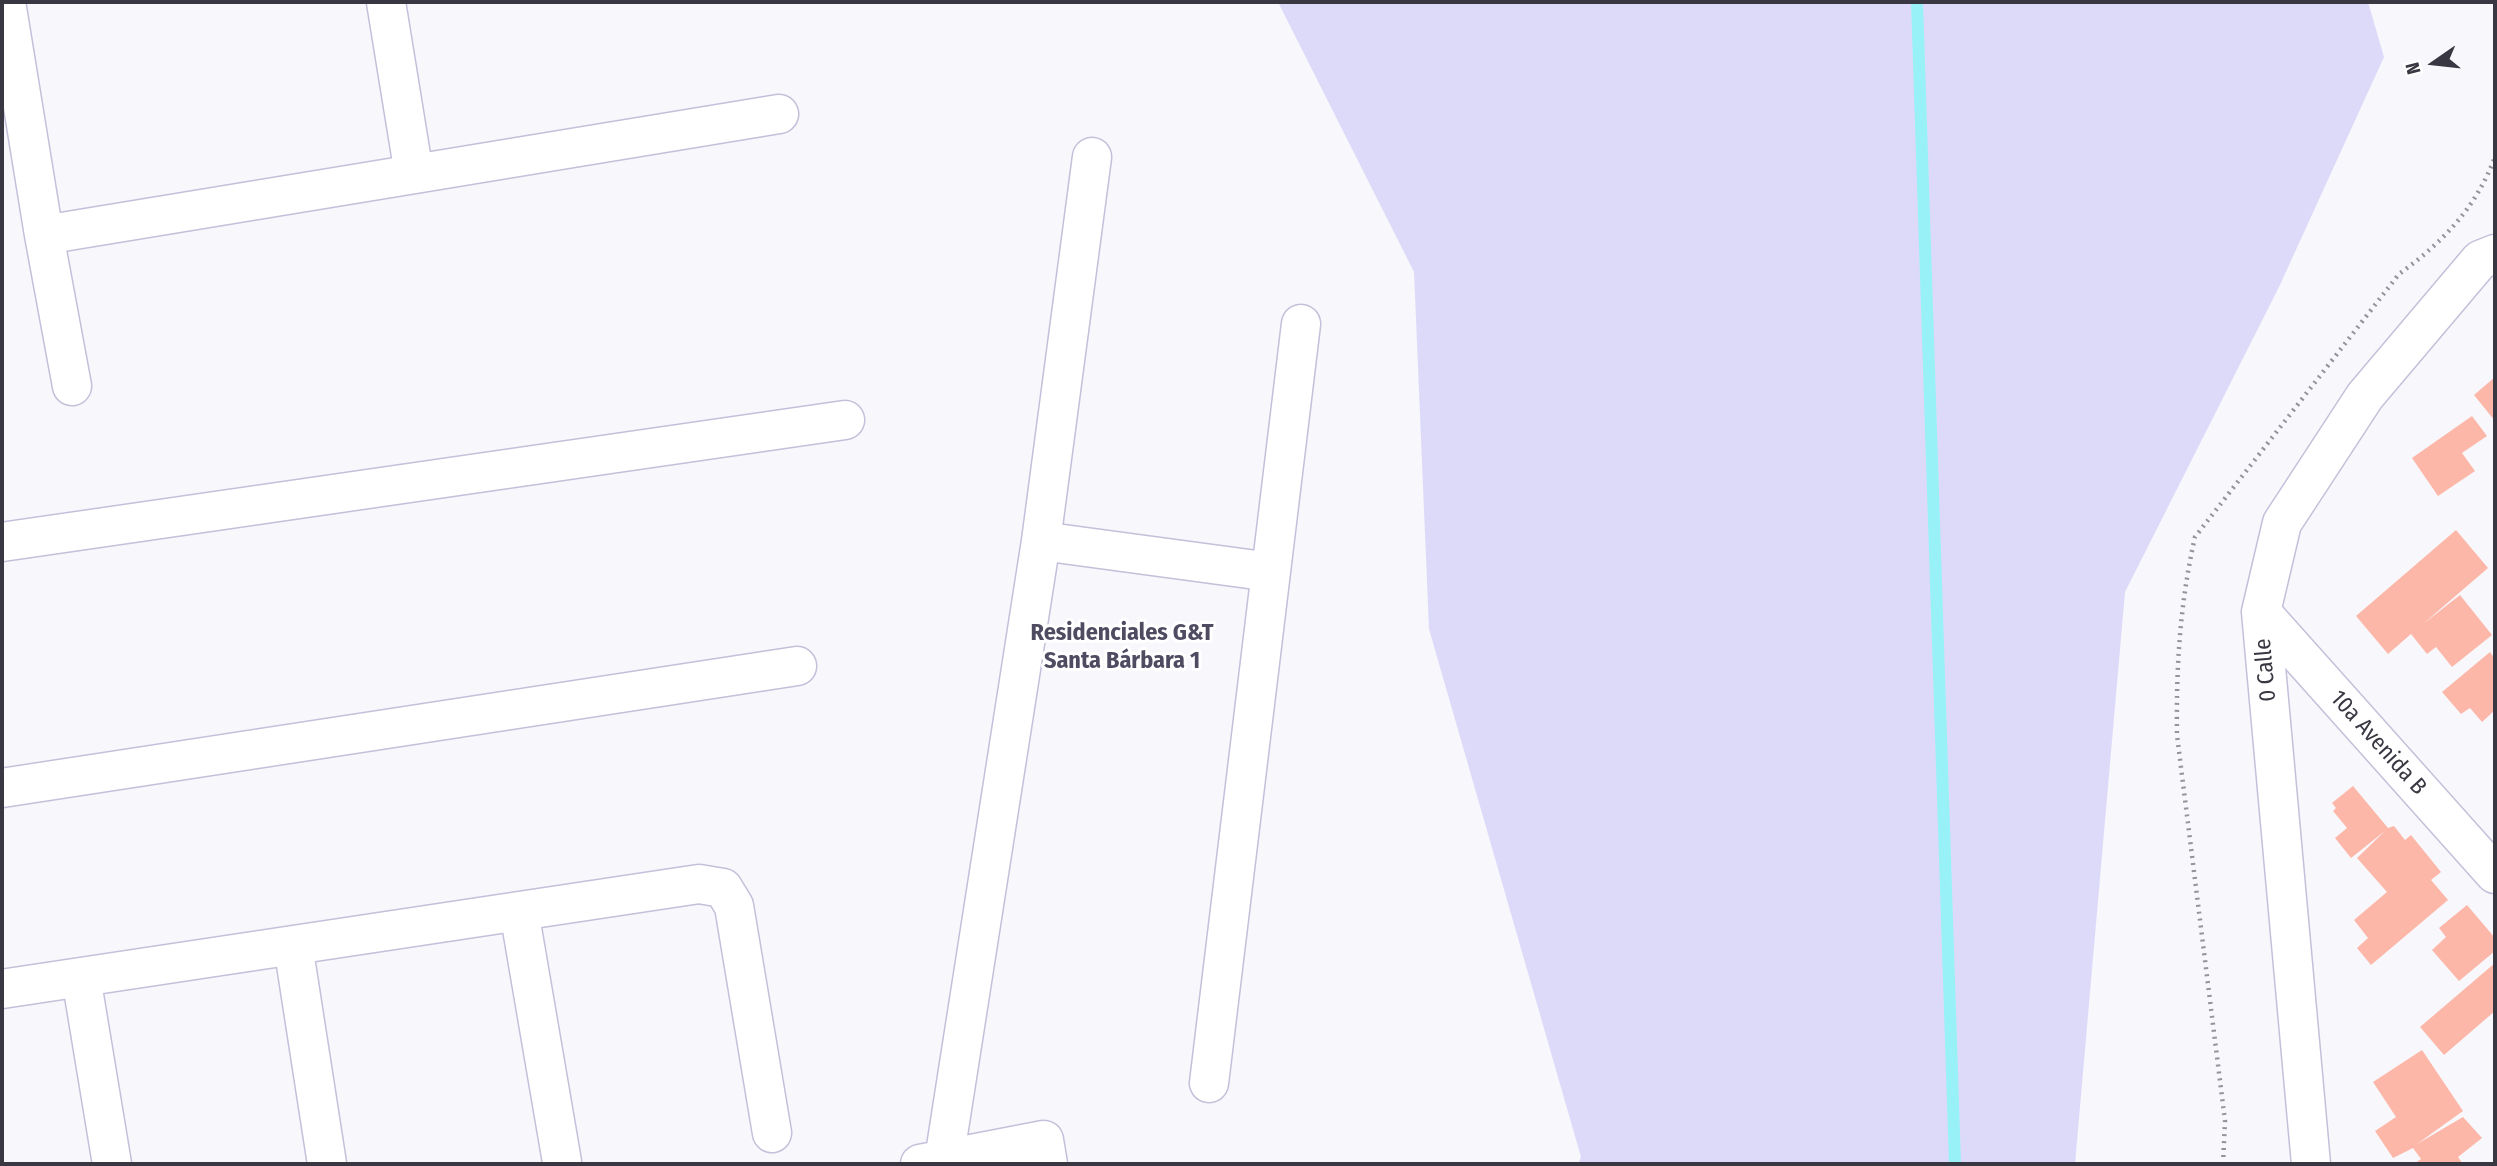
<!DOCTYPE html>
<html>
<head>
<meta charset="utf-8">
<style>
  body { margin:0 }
  #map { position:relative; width:2497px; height:1166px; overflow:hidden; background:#f7f7fc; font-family:"Fira Sans Condensed",sans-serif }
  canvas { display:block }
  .frame { position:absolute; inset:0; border:4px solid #393842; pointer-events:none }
  .north { position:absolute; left:2399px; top:28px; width:70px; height:70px; -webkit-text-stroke:5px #fff; paint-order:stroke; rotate:256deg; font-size:19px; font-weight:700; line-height:28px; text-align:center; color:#393842 }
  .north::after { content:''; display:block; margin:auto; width:24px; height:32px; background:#393842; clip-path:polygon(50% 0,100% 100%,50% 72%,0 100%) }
</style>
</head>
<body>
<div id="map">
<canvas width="2497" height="1166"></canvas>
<div class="frame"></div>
<div class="north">N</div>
</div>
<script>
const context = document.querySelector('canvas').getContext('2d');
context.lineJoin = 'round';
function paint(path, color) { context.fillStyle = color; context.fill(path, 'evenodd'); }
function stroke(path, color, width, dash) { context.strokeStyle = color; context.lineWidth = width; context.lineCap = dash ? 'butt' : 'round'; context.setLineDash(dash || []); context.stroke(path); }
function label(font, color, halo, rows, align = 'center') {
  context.font = font + ' "Fira Sans Condensed",sans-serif'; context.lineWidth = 6; context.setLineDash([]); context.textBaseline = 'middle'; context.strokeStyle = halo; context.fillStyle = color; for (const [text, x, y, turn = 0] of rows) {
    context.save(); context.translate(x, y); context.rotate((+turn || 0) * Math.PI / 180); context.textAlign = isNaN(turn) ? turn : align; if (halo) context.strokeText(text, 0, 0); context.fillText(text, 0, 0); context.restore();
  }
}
paint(new Path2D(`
  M1278 2H2368L2384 57 2279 287 2125 592 2075 1164H1578L1581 1157 1429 629 1414 272Z`), '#dddaf9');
stroke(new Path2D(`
  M1917 2 1955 1164`), '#99f1f8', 12);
paint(new Path2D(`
  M2495 377V421L2474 395Z
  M2472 416 2487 436 2462 453 2475 471 2438 496 2412 458Z
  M2456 530 2488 568 2423 624 2460 595 2492 635 2452 667 2436 647 2427 654 2411 634 2388 654 2356 616Z
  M2490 652 2495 659V710L2482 722 2470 708 2461 714 2442 692Z
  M2353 786 2388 828 2394 826 2405 840 2411 835 2441 872 2431 880 2448 900 2371 965 2357 948 2368 938 2354 920 2387 892 2357 858 2385 831 2351 858 2335 838 2347 828 2333 811 2336 808 2332 803Z
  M2467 905 2495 938V951L2459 981 2432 950 2446 937 2439 928Z
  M2495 963V1011L2444 1055 2420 1027Z
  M2422 1050 2463 1111 2417 1144 2463 1117 2482 1138 2458 1157 2463 1164H2414L2421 1159 2413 1148 2393 1158 2375 1131 2396 1117 2373 1082Z`), '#fdb7a8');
const minor = new Path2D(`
  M6 2 44 235 72 386
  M386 2 414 174
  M44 235 779 114
  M1041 541 1271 572
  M2 542 845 420
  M2261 612 2495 874
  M2 788 797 666
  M519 911 562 1162
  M293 945 327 1164
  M81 977 112 1164
  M2 989 699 884 723 888 734 906 772 1133
  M1209 1083 1301 324
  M944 1160 1041 541 1092 157
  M920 1164 1044 1140 1048 1164
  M2311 1164 2261 612 2282 523 2365 396 2480 260 2495 254`);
stroke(minor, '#c3c0da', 41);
stroke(new Path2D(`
  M2223 1164 2225 1121 2177 735C2176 667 2180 603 2195 537L2399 274C2442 243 2476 208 2495 157`), '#94939b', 4.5, [2, 5]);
stroke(minor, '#fff', 38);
label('23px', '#393842', '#fff', [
  ["0 Calle",2266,670,-95],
  ["10a Avenida B",2378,743,48]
]);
label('bold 24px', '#4f4c62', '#fff', [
  ["Residenciales G&T",1122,633],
  ["Santa Bárbara 1",1122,661]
]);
</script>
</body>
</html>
